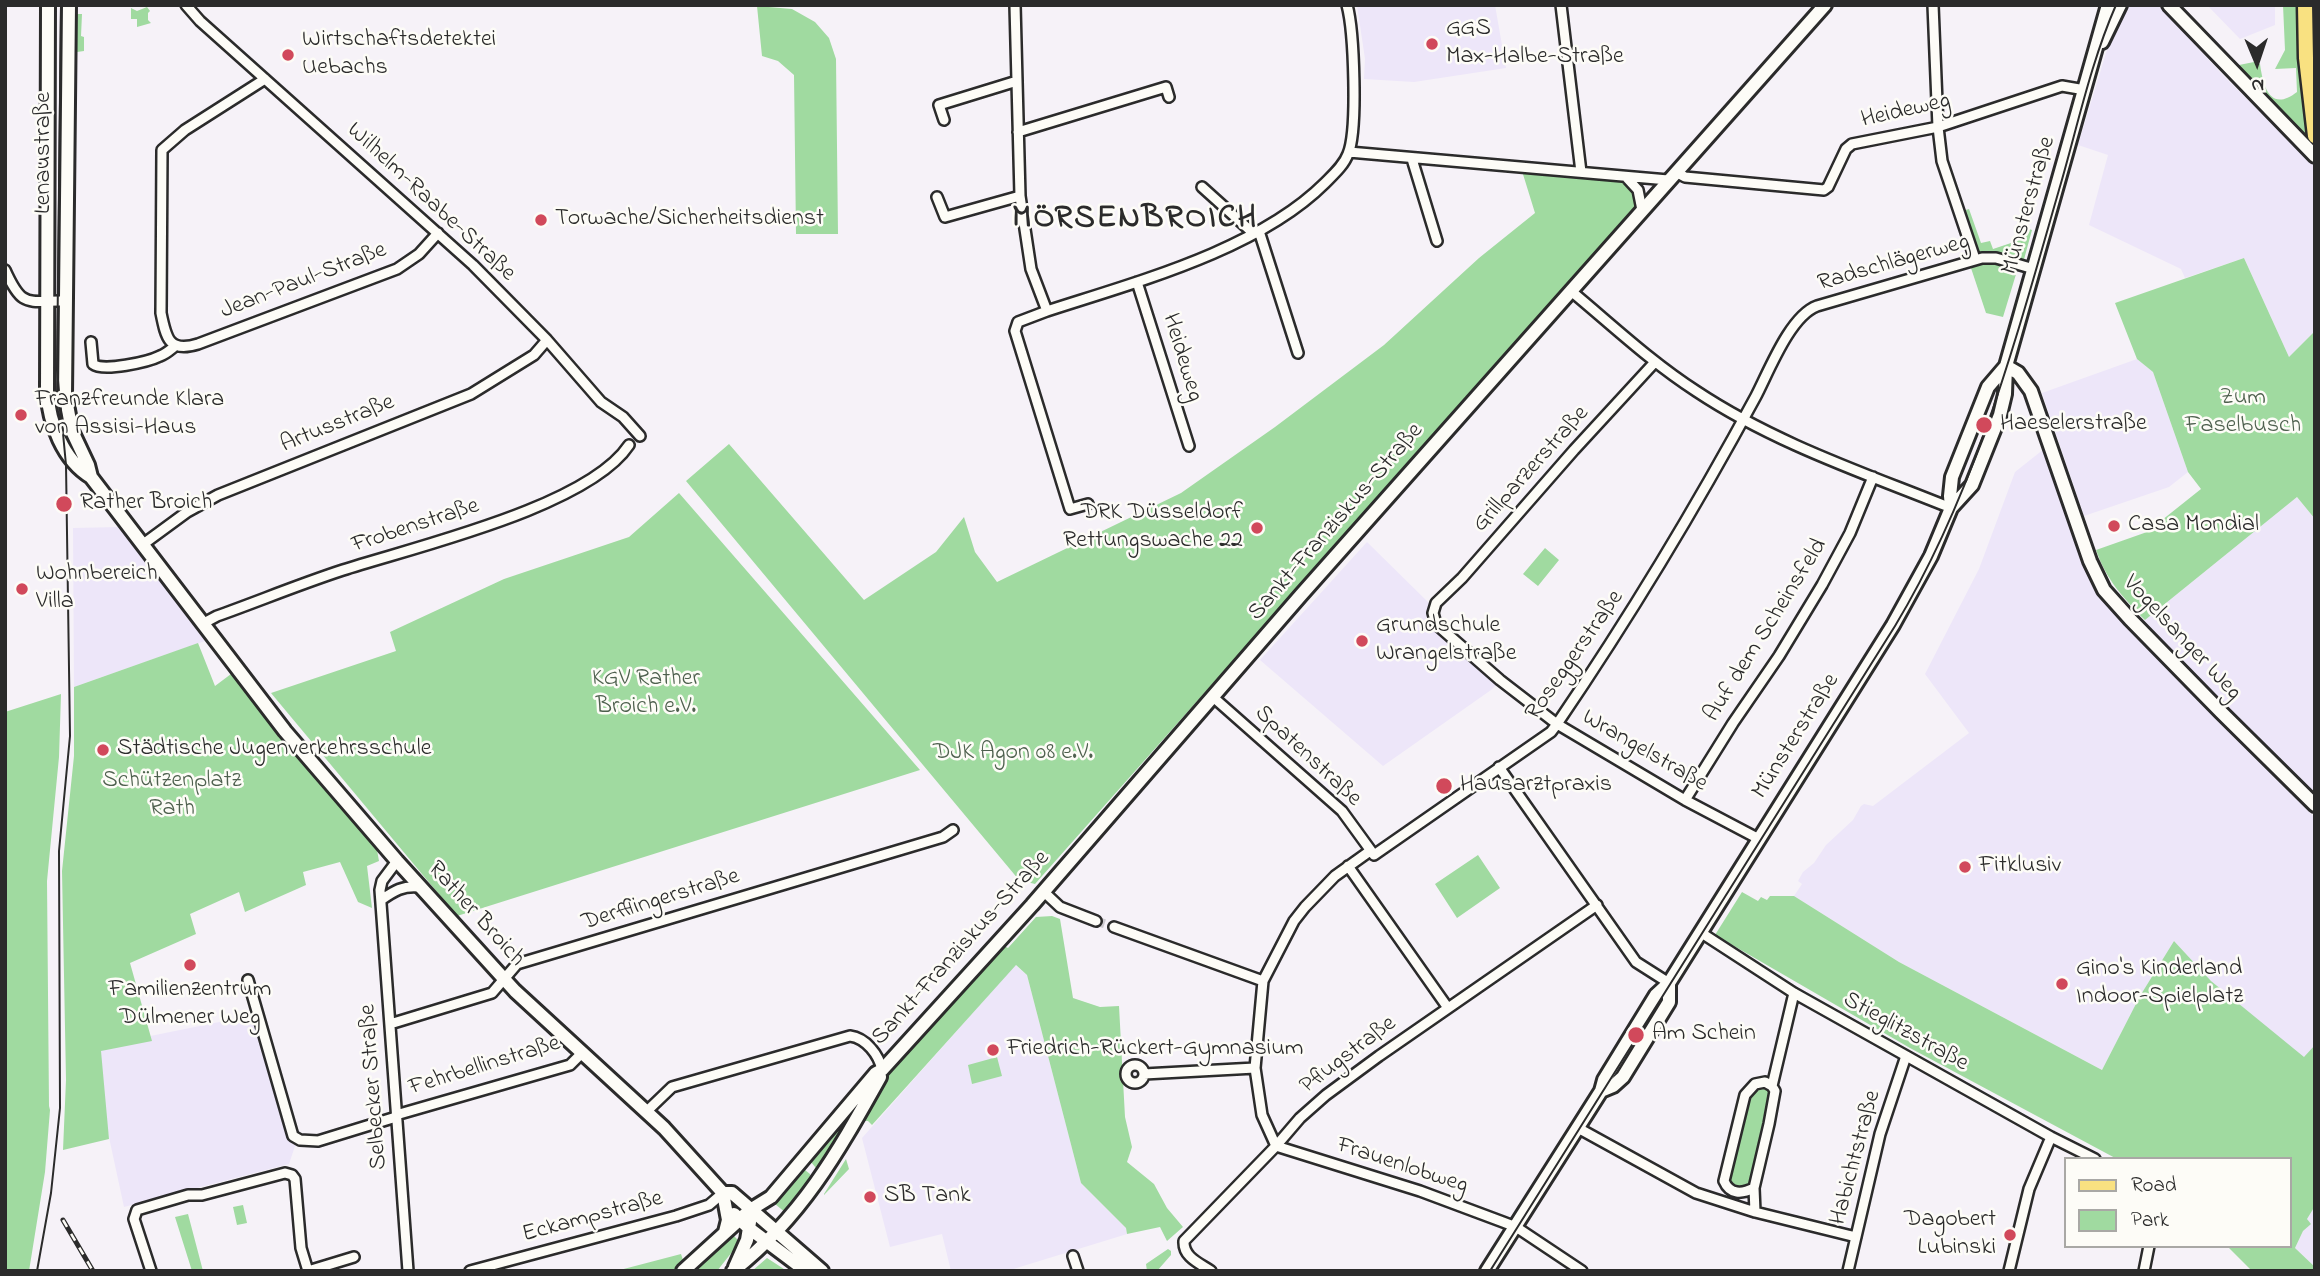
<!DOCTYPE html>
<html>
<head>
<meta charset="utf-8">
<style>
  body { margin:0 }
  #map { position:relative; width:2320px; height:1276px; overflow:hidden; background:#f6f2f8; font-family:"Indie Flower",sans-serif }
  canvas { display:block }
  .frame { position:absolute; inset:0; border:7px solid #2b2b2b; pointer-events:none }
  .legend { position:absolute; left:2064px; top:1157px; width:228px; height:91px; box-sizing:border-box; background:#fdfcf7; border:2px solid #a9a8a5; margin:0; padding:9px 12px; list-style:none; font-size:21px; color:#2b2b2b }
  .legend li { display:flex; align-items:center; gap:14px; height:35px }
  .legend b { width:35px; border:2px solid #a9a8a5 }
  .north { position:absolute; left:2222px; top:28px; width:70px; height:70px; -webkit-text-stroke:5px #fdfcf7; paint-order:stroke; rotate:178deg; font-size:19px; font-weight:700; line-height:28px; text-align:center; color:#2b2b2b }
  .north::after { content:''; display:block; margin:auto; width:24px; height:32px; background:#2b2b2b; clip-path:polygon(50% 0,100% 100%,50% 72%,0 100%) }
</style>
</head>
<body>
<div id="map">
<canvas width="2320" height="1276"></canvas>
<div class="frame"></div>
<ul class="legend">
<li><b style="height:9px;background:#f9e181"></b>Road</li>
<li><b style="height:19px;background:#a0daa0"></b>Park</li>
</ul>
<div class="north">N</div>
</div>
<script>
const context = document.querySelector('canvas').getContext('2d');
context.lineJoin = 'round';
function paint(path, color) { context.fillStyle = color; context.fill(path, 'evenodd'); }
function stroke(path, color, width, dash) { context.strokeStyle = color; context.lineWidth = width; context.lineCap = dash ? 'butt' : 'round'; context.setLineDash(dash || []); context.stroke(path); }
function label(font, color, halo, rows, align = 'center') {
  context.font = font + ' "Indie Flower",sans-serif'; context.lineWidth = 5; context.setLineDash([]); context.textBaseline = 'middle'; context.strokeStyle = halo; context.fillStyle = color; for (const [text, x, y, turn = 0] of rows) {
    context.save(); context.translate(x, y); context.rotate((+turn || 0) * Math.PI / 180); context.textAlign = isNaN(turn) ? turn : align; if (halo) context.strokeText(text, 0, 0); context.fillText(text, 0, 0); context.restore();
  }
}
paint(new Path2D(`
  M1357 5H1495L1506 68 1414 82 1364 79 1365 59Z
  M2125 5H2158L2220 72 2315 167V331L2289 357 2244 258 2185 278 2181 269 2089 225 2108 155 2078 145 2110 40Z
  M2207 5H2275V25L2240 39Z
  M2137 359 2153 372 2188 472 2169 487 2084 516 2042 393Z
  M2044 449 2086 572 2102 600 2126 627 2163 660 2315 818V1068L2211 981 2174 941 2140 996 2102 1070 1899 962 1794 896 1802 884 1798 881 1803 872 1814 863 1826 845 1853 820 1861 806 1864 804 1873 806 1969 733 1925 674 1979 569 2015 472Z
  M2297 497 2315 519V796L2149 633 2145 620Z
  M120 527 205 641 74 687 73 528Z
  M1367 542 1430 604 1427 623 1496 685 1491 690 1383 766 1260 660Z
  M1015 965 1027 975 1081 1183 1126 1228 1127 1234 1007 1271H951L942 1234 890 1247 862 1138Z
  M254 1015 297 1140 289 1164 124 1207 92 1058 101 1046Z
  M2315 1206V1267L2295 1248 2303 1231 2310 1224 2307 1219Z`), '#ede6f9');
paint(new Path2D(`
  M2283 5H2298L2302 102 2312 145 2234 66 2254 62 2260 64C2263 86 2270 113 2297 92L2296 68 2275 69 2285 50Z
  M757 6 792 9 815 22 829 38 836 59 838 234H796L794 75 778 61 762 56Z
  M147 7 150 11 148 13V20L151 23 137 27V19H131V8L137 11Z
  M77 14H82L81 36 84 37V51L77 52Z
  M1522 171 1620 179C1634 185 1638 192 1635 207L1035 884 1019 880 686 481 729 444 864 600 936 552 964 517 975 552 997 582 1181 493 1275 427 1384 345 1479 258 1535 213Z
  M1969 209 1981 243 1990 241 1993 249 2023 239 2021 230 2026 228 2032 230 2023 263 1990 255 1977 254 1962 211Z
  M2244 258 2289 357 2315 331V519L2297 497 2145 620C2123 598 2106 579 2096 550L2147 532 2201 489 2188 472 2153 372 2137 359 2115 303Z
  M1991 260 2016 268 2017 271 2003 317 1986 313 1969 262Z
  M679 493 920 770 457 916 271 693 396 651 390 632 504 579 629 537Z
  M1545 548 1559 560 1538 586 1523 574Z
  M198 643 215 686 231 674 377 850 379 861 367 866 372 908 358 902 340 862 303 872 306 885 245 912 239 892 190 914 196 934 130 963 152 1041 101 1051 109 1139 63 1150 66 1080 62 871 74 756V687Z
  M61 694 59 757 47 881 49 1106 50 1110 45 1172 29 1271H5V712Z
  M1478 855 1500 888 1457 918 1435 884Z
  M1742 892 1758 901 1761 897 1767 900 1770 896H1794L1899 962 2102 1070 2140 996 2174 941 2211 981 2304 1057 2315 1045V1206L2307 1219 2311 1224 2303 1231 2295 1248 2315 1267V1271H2252L2227 1246H2290V1159H2117L1910 1048 1715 935Z
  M1052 916 1060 919 1073 998 1100 1007 1119 1006 1125 1117 1132 1147 1127 1162 1154 1184 1167 1208 1183 1227 1167 1241 1160 1227 1127 1234 1126 1228 1081 1183 1027 975 1016 965 872 1125 868 1121H859L889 1066 976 970 1004 946 1008 948 1036 917Z
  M997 1057 1002 1076 972 1084 968 1065Z
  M1765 1086 1771 1093 1750 1185 1746 1187 1735 1188 1729 1181 1747 1105C1750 1094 1753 1089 1765 1086Z
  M853 1108H855L820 1173 811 1162 831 1140Z
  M846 1159 849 1169 824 1195V1194Z
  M805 1170 810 1174 812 1182 786 1213 775 1204Z
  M243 1205 247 1223 237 1225 233 1207Z
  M188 1214 203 1271H192L175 1217Z
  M731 1233 740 1242 717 1271H690Z
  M1168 1249 1171 1251V1255L1157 1271H1147L1146 1264Z
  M681 1254 684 1263 676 1271H616Z
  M767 1258 787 1271H752Z`), '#a0daa0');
stroke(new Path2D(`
  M1096 921 1114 927`), '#cdcacf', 9, [9, 4.5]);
const street = new Path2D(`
  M186 5 200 21 473 265 547 340 601 402 623 417 640 436
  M1015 5 1020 196 1031 269 1047 311 1018 322 1015 331 1070 509 1088 504
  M1561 5 1581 172
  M1933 5 1938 127 1942 161 1975 259
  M265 79 185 130 162 150 161 313C166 338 169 353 198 344L397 269 419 254 438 233
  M944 120 939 105 1017 81
  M1018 132 1166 87 1169 97
  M1349 152 1668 180
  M1412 159 1437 241
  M1676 172 1685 177 1824 190 1828 187 1846 149 1852 144 1938 127 2062 86 2085 90
  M1626 177 1638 190 1642 210
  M1202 187 1253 233
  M937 197 945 217 1020 196
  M1259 231 1298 353
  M5 270C23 310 28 300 65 301
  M1137 282 1189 446
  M1571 291C1612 325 1651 362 1696 391 1774 443 1864 473 1951 508
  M1047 311C1136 282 1258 250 1325 183 1334 174 1344 165 1348 154 1358 130 1354 31 1347 5
  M91 342 93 364C103 372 148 362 160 356 166 354 170 350 175 346
  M1655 362 1574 450 1462 578 1436 603 1433 613 1436 624 1500 680 1557 724 1685 800 1759 839
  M142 545 187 512 218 495 471 394 534 355 547 340
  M202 624 217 616C259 601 300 584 343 570 414 547 588 507 629 445
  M1213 697 1342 811 1374 855 1551 732 1557 724C1629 618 1695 509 1756 396 1769 371 1790 316 1817 306L1982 258H1996L2034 269
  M1499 767 1636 962 1669 983
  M1685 800 1733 723 1779 656 1822 585 1850 533 1873 477
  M397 861 382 881 380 890 408 1271
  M1348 866 1448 1008
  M1043 891 1060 907 1096 921
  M381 900C394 891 403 885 420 887
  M1114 927 1263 981
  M1700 932 1794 993 2051 1137 2095 1159
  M248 980 293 1136 300 1140 318 1141 396 1117
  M390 1024 492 993 517 964 943 837 953 830
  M1126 1074a9 9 0 1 1 18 0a9 9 0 1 1-18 0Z
  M1144 1074 1255 1068
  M1772 1086 1794 993
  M646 1112 672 1087 850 1036C866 1038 879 1055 882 1070
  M396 1115 570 1065 583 1052
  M1578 1128 1696 1193 1755 1212 1856 1237
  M1276 1146 1262 1115 1255 1068 1263 981 1294 921 1305 907 1335 876 1370 851
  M1276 1146 1420 1191 1503 1222 1516 1227 1582 1271
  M1754 1188C1742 1194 1730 1195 1724 1181L1745 1095 1755 1084 1765 1082 1772 1086 1775 1091 1769 1124 1754 1188 1755 1212
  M1073 1256 1078 1271
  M151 1271 134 1219 137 1210 188 1195H202L285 1173 292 1175 295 1179 301 1248 308 1271 354 1257
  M470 1271 676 1216 709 1205 723 1193
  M1211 1271C1199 1263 1183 1257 1184 1241L1276 1146 1300 1118 1326 1095 1379 1056 1597 905
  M1848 1271 1880 1134 1906 1056
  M2009 1271 2029 1189 2051 1137
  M2144 1271 2149 1246`);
const secondary = new Path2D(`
  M48 5 47 391C49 423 63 460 91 477L285 731 397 861 515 991 664 1128 723 1193 728 1220 725 1232
  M69 5 65 394 72 431 88 465 91 477
  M2169 5 2315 156
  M2102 42 2120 5
  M2006 366 2018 373 2031 391 2090 561 2104 590 2130 619 2221 712 2315 805
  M1951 508 1950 496 1952 477 1988 387 2006 366
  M1601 1091 1613 1086 1623 1077 1669 1002V983
  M723 1193H732L822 1271
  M734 1214 750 1229 806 1271
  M735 1267 747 1240 750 1222
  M683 1271 750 1210 771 1197 876 1073 882 1070 1032 905 1301 595 1825 5
  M733 1271C802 1217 838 1152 880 1077
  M1487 1271 1601 1091 1604 1080 1656 995 1669 983 1893 625 1931 556 1951 508 1972 485 2000 415 2005 394 2006 366 2108 5`);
const primary = new Path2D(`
  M2305 5 2306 58 2315 136`);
stroke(street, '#2b2b2b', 14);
stroke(secondary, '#2b2b2b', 18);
stroke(primary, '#2b2b2b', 19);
stroke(street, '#fdfcf7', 9);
stroke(secondary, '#fdfcf7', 12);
stroke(primary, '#f9e181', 14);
stroke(new Path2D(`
  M37 1271 51 1193 60 1108 59 851 70 736 66 465 57 370 61 5
  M1490 1271 1895 626C1977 490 2017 335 2061 183 2078 124 2091 62 2116 5`), '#2b2b2b', 2);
const rail = new Path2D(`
  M63 1220 93 1271`);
stroke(rail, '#2b2b2b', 5);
stroke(rail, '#fdfcf7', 2.5, [8]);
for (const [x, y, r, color] of [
  [1432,44,7,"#d1495b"],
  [288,55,7,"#d1495b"],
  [541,220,7,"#d1495b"],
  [21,415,7,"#d1495b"],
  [1984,425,9,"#d1495b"],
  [64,504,9,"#d1495b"],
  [2114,526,7,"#d1495b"],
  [1257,528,7,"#d1495b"],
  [22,589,7,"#d1495b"],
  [1362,641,7,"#d1495b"],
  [103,750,7,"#d1495b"],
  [1444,786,9,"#d1495b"],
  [1965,867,7,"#d1495b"],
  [190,965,7,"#d1495b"],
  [2062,984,7,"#d1495b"],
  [1636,1035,9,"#d1495b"],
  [993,1050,7,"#d1495b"],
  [870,1197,7,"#d1495b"],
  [2010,1235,7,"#d1495b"]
]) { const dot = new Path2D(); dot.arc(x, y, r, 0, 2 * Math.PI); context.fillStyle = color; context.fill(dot); stroke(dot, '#fdfcf7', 2.5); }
label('24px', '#2b2b2b', '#fdfcf7', [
  ["GGS",1446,30],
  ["Max-Halbe-Straße",1446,58],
  ["Wirtschaftsdetektei",302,41],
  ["Uebachs",302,69],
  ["Torwache/Sicherheitsdienst",555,220],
  ["Franzfreunde Klara",35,401],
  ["von Assisi-Haus",35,429],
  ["Haeselerstraße",2000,425],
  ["Rather Broich",80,504],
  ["DRK Düsseldorf",1243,514,"right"],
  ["Rettungswache 22",1243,542,"right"],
  ["Casa Mondial",2128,526],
  ["Wohnbereich",36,575],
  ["Villa",36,603],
  ["Grundschule",1376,627],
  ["Wrangelstraße",1376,655],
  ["Städtische Jugenverkehrsschule",117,750],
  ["Hausarztpraxis",1460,786],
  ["Fitklusiv",1979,867],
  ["Gino's Kinderland",2076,970],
  ["Indoor-Spielplatz",2076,998],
  ["Familienzentrum",190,991,"center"],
  ["Dülmener Weg",190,1019,"center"],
  ["Am Schein",1652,1035],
  ["Friedrich-Rückert-Gymnasium",1007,1050],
  ["SB Tank",884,1197],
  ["Dagobert",1996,1221,"right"],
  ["Lubinski",1996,1249,"right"]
], 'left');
label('24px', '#2b2b2b', '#fdfcf7', [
  ["Heideweg",1906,112,-13],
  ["Lenaustraße",45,153,-90],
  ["Wilhelm-Raabe-Straße",430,203,43],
  ["Münsterstraße",2030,206,-74],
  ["Radschlägerweg",1894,264,-16],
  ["Jean-Paul-Straße",304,282,-21],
  ["Heideweg",1181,358,73],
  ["Artusstraße",338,425,-22],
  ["Grillparzerstraße",1532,470,-48],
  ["Sankt-Franziskus-Straße",1337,523,-49],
  ["Frobenstraße",416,527,-18],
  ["Auf dem Scheinsfeld",1767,631,-58],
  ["Vogelsanger Weg",2181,639,47],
  ["Roseggerstraße",1576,656,-55],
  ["Münsterstraße",1797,737,-58],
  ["Wrangelstraße",1644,752,30],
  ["Spatenstraße",1307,757,43],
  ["Derfflingerstraße",661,901,-17],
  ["Rather Broich",475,915,48],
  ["Sankt-Franziskus-Straße",962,949,-48],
  ["Stieglitzstraße",1905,1033,29],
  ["Pflugstraße",1349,1056,-37],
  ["Fehrbellinstraße",485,1067,-17],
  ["Selbecker Straße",375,1087,-94],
  ["Habichtstraße",1857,1158,-75],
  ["Frauenlobweg",1402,1167,18],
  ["Eckampstraße",593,1218,-15]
]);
label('24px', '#4e604e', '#fdfcf7', [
  ["Zum",2243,399],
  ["Faselbusch",2243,427],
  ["KGV Rather",646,680],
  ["Broich e.V.",646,708],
  ["DJK Agon 08 e.V.",1013,754],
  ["Schützenplatz",172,782],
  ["Rath",172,810]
]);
context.letterSpacing = '2px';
label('bold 32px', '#2b2b2b', '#fdfcf7', [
  ["MÖRSENBROICH",1135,221]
]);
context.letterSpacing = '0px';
</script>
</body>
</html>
